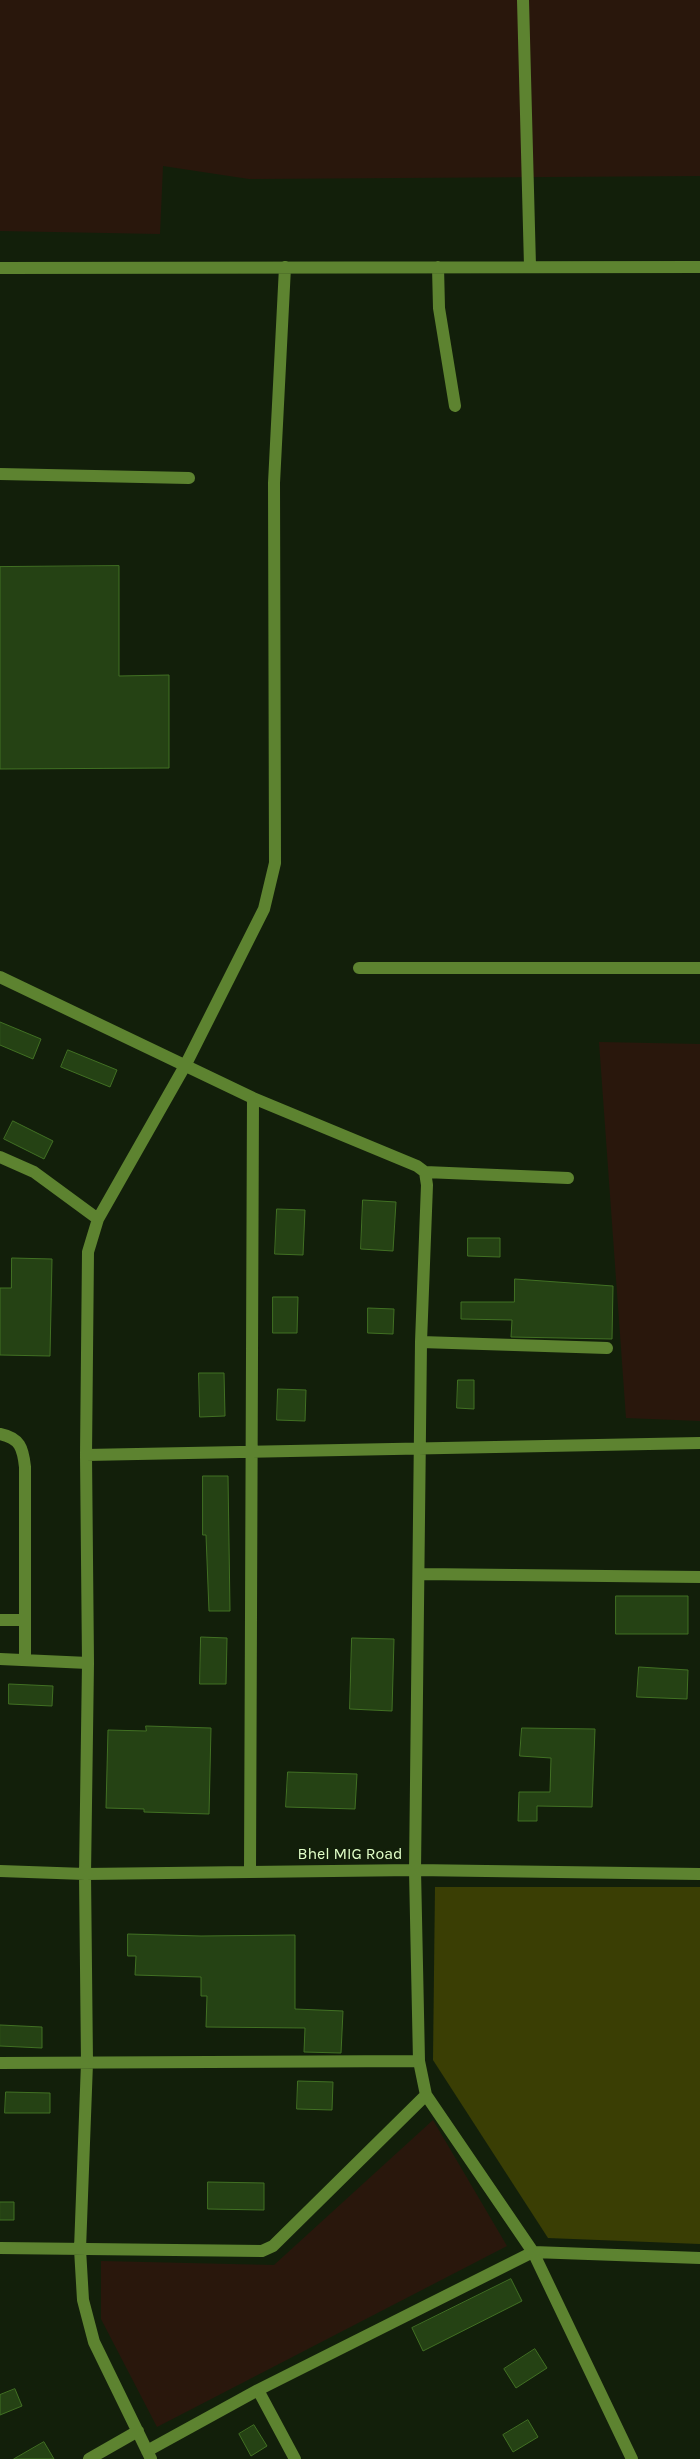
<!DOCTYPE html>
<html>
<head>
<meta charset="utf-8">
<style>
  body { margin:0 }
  canvas { display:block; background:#121f0a }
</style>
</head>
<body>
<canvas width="700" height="2459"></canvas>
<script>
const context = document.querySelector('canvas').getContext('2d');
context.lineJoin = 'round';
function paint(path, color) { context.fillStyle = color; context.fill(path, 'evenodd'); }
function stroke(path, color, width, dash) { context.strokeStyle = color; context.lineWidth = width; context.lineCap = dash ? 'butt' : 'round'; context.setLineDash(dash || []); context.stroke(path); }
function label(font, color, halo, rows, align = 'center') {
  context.font = font + ' Karla,sans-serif'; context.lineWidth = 5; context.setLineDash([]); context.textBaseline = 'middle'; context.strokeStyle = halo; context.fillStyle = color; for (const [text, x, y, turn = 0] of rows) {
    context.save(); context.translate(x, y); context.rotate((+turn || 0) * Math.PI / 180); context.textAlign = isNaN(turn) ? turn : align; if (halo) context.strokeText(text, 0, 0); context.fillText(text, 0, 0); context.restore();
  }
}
paint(new Path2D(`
  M0 0H700V176L249 179 163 166 160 234 0 231Z
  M599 1042 700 1044V1421L626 1418Z
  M433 2120 507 2246 157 2427 101 2319V2261L274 2265Z`), '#29170c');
paint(new Path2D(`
  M435 1887H700V2244L548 2238 433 2060Z`), '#3a3e04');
const building = new Path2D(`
  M119 566V676L169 675V768L0 769V567Z
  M0 1022 41 1039 33 1059 0 1045Z
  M68 1050 117 1070 110 1087 61 1067Z
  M13 1121 53 1141 44 1159 4 1139Z
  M363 1200 396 1202 393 1251 361 1249Z
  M277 1209 305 1210 303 1255 275 1254Z
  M468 1238H500V1257L468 1256Z
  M12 1258 52 1259 50 1356 0 1355V1288H11Z
  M515 1279 613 1286 612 1339 511 1337 512 1320 461 1319V1302H514Z
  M273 1297H298L297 1333H273Z
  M368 1308 394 1309 393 1334 368 1333Z
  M199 1373H224L225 1416 200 1417Z
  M458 1380H474V1409L457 1408Z
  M278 1389 306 1390 305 1421 277 1420Z
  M203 1476H228L230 1611H209L206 1535H203Z
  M616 1596H688V1634H616Z
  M201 1637 227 1638 226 1684H200Z
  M352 1638 394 1639 392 1711 350 1709Z
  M639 1667 688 1670 687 1699 637 1697Z
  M9 1684 53 1686 52 1706 9 1704Z
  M146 1726 211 1728 209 1814 144 1812V1809L106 1808 108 1730 146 1731Z
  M522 1728 595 1729 592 1807 537 1806V1821H518L519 1792H550L551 1758 520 1756Z
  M288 1772 357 1774 355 1809 286 1807Z
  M128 1934 201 1936 295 1935V2009L343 2011 341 2053 304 2052 305 2028 206 2027 207 1996H201V1977L135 1975 136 1956H128Z
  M0 2025 42 2027V2048L0 2046Z
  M298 2081 333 2082 332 2110 297 2109Z
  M6 2092 50 2093V2113H5Z
  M208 2182 264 2183V2210L208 2209Z
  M0 2202H14V2220H0Z
  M511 2279 522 2301 423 2351 412 2328Z
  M535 2349 547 2368 516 2388 504 2369Z
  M15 2389 22 2406 0 2415V2395Z
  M528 2420 538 2437 513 2452 503 2435Z
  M254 2425 267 2446 251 2456 239 2434Z
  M44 2442 54 2459H14Z`);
paint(building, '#254214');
stroke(building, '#417023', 1);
stroke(new Path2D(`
  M523 0 530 266
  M438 267 439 308 455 406
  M0 268 700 267
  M0 474 189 478
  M359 968H700
  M0 977 253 1098 417 1166 425 1172 427 1185 421 1342 415 1870 419 2061 426 2095 533 2252 632 2459
  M0 1157 34 1172 98 1219
  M425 1172 568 1178
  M421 1342 607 1348
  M0 1434C20 1438 23 1448 25 1467V1660
  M86 1455 700 1443
  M420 1574 700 1577
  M0 1620H25
  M0 1659 88 1663
  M0 1871 85 1874 415 1870 700 1874
  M250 1871 253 1098
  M0 2063 419 2061
  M0 2248 262 2251 273 2246 426 2095
  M258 2390 295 2459
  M147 2451 258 2390 533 2252 700 2258
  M89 2459 138 2431
  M151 2459 94 2342 83 2300 80 2249 87 2063 85 1874 88 1663 86 1455 88 1252 98 1219 186 1064 264 909 275 863 274 483 285 267`), '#5d8330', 12);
label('16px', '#e1ffc8', '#121f0a', [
  ["Bhel MIG Road",350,1854]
]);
</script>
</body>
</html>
